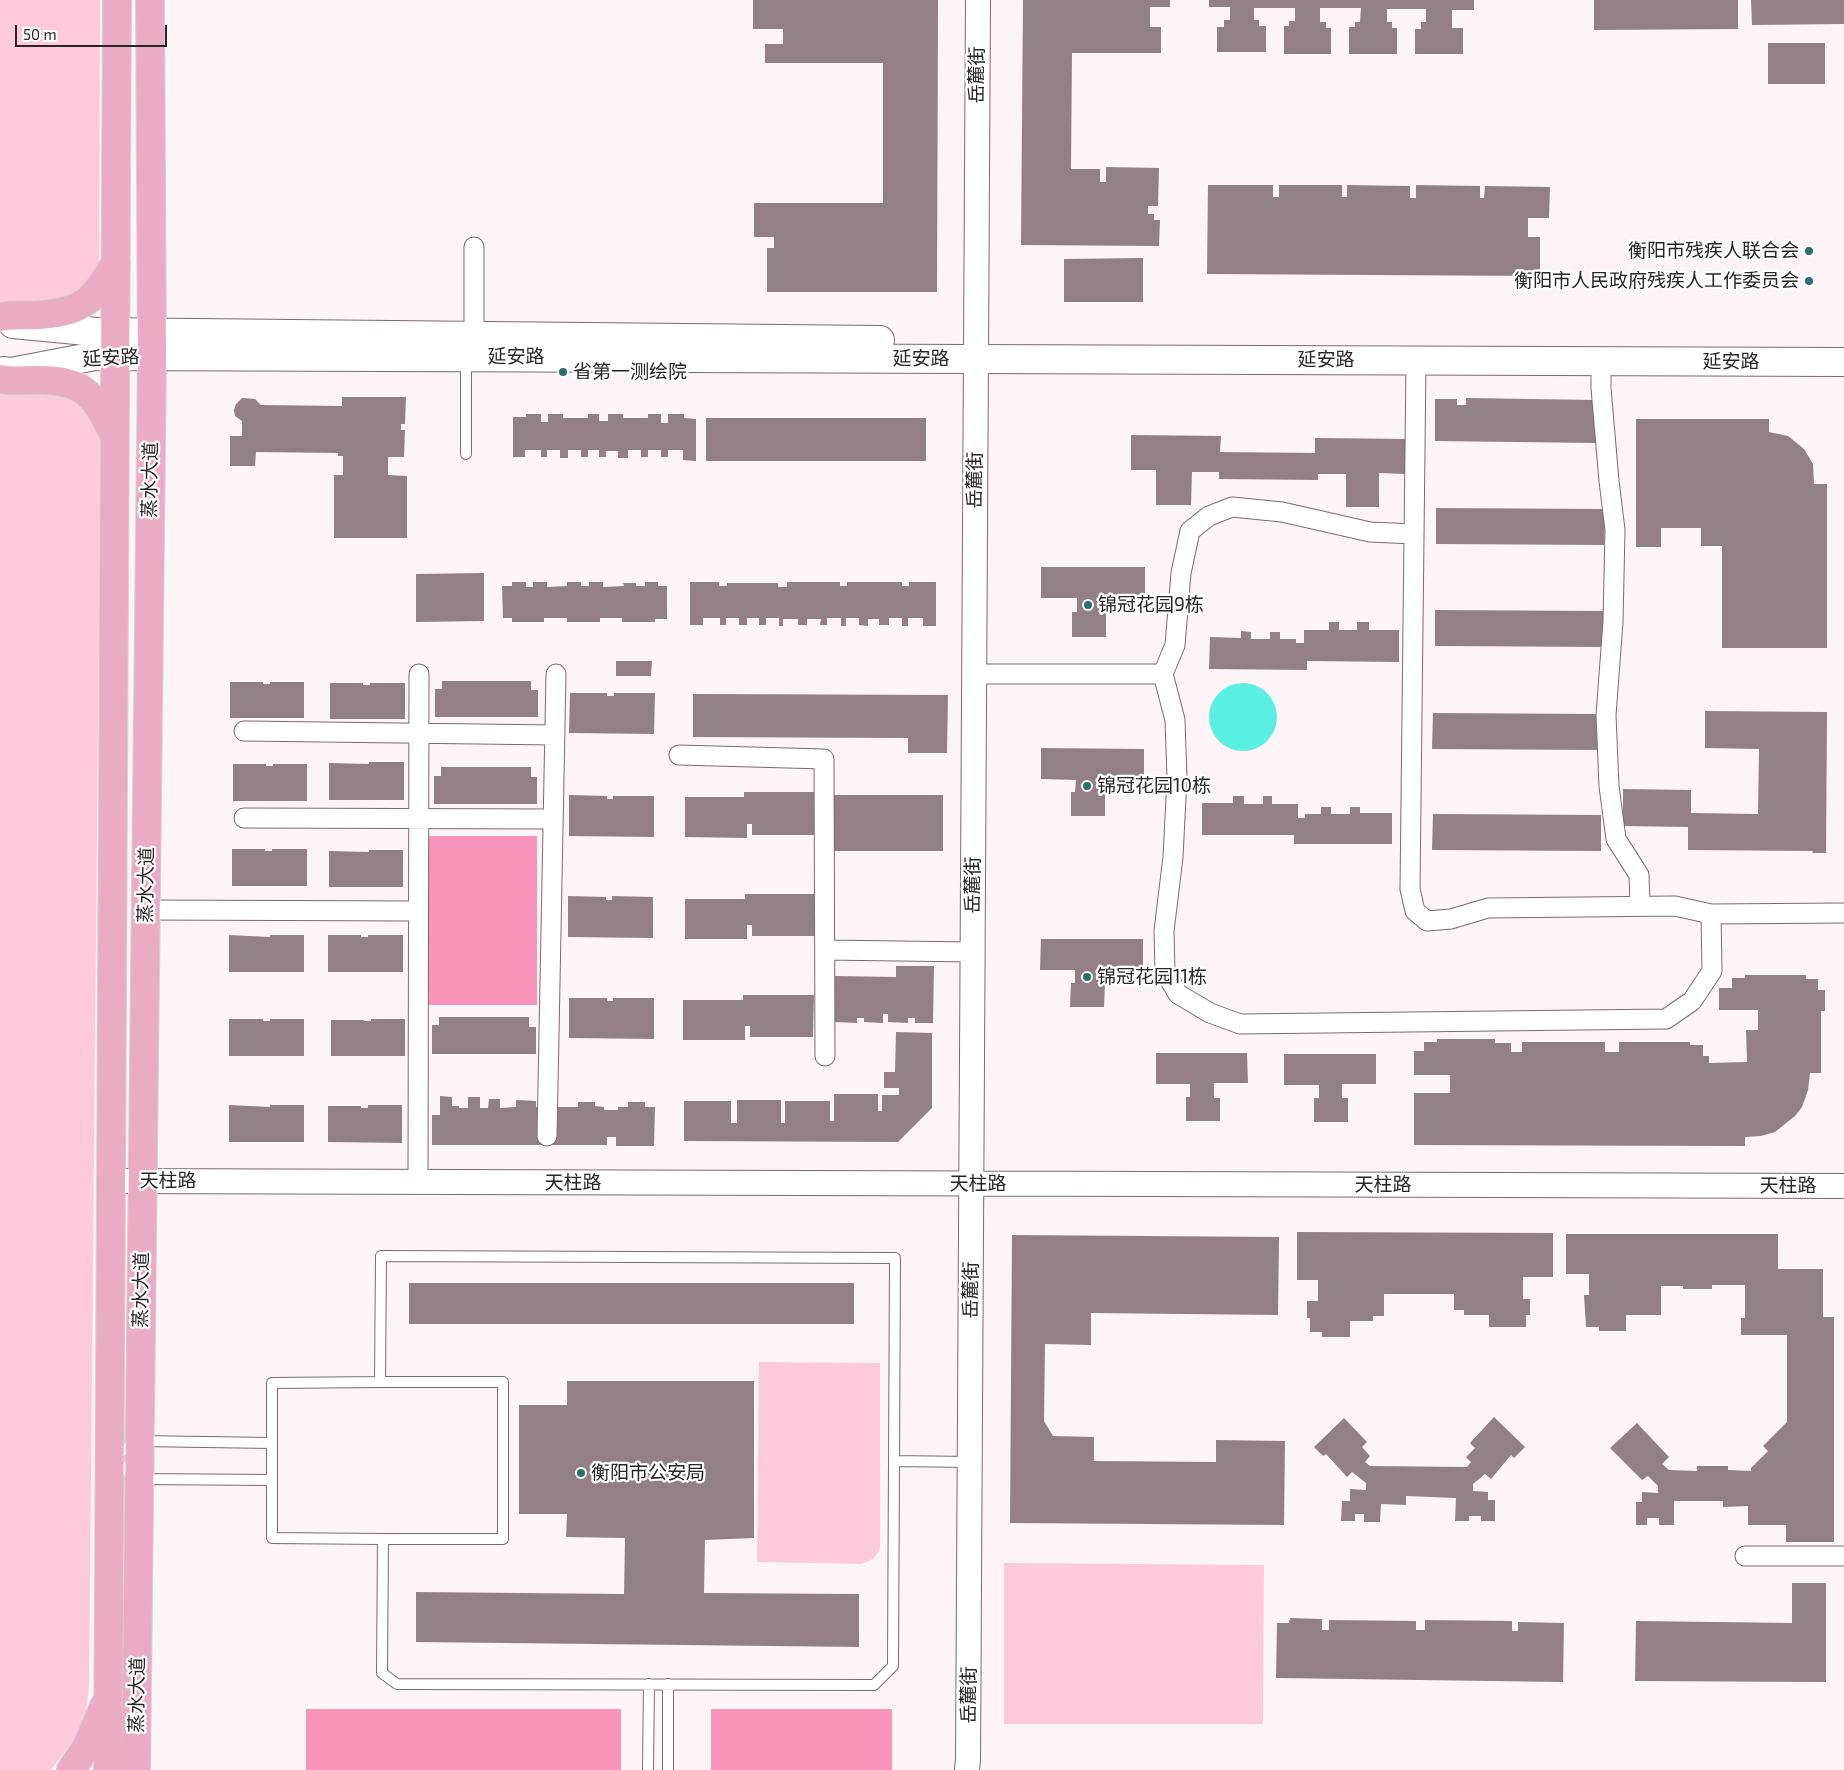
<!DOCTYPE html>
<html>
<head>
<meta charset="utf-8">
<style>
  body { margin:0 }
  #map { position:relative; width:1844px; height:1770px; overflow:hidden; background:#fcf4f6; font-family:"Exo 2",sans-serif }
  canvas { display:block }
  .scale { position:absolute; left:15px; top:25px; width:152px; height:22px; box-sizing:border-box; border:2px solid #2b2426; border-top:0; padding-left:6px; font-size:15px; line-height:18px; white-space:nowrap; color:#2b2426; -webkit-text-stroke:4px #fff; paint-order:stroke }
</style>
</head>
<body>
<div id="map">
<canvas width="1844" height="1770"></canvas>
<div class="scale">50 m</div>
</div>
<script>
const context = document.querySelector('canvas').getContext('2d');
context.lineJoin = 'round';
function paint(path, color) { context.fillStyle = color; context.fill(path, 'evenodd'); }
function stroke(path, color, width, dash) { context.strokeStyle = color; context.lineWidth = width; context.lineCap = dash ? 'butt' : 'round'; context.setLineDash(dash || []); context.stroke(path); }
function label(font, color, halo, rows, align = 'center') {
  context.font = font + ' "Exo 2","Noto Sans SC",sans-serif'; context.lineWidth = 4.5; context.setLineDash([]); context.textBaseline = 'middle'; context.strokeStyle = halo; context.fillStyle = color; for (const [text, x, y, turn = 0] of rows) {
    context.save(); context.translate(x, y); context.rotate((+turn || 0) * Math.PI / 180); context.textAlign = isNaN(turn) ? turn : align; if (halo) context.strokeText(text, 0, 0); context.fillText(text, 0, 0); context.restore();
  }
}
paint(new Path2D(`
  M0 0H100L99 291 0 327Z
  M0 371 101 409 89 1686 86 1712 75 1738 51 1770H0Z
  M759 1362 880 1363V1548C876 1558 871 1561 861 1564L757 1562Z
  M1004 1563 1264 1565 1263 1724H1004Z`), '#fdcadb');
paint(new Path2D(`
  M427 836H537V1005H427Z
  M306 1709H621V1770H306Z
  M711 1709H892V1770H711Z`), '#f994bb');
paint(new Path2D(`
  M1209 717a34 34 0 1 1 68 0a34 34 0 1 1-68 0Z`), '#59f0e1');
paint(new Path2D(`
  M753 0H938L937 292H767V248H774V237H754V203H883V63H765V44H783V29H753Z
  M1023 0H1170V7H1150V27H1161V53H1072L1071 169H1100V182H1106V167L1159 168 1158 206H1148V214H1154V220H1160L1159 246 1021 245Z
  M1209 0H1474V10H1452V28H1463V54H1415V29H1421V22H1426V9H1387V22H1392V28H1397V54H1349V27H1355V22H1360L1361 8H1320V22H1326V28H1331V54H1284V26H1289V21H1295V8H1254V20H1259V26H1266V52H1217V27H1224V20H1230V7H1209Z
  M1594 0H1738V29L1594 30Z
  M1751 0H1844V24L1752 25Z
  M1768 43H1825V84H1768Z
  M1208 185H1273V197H1279V185H1342V197H1347V185L1410 186V198H1416V185L1480 186V198H1484L1485 186 1550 187 1549 218H1528V237H1540V276L1207 274Z
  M1143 258V302H1064V259Z
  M342 397H406L405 424H401V430H405L404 457H388V475L407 476V538H334V475H343V456H338V453L256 452 255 466H230V436H242V421L235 416 234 410 236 404 242 398 255 399 261 405 342 406Z
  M1466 398 1596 400V443L1435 441V399H1457V405H1466Z
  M526 414H541V422H548V414H563V418H588V414H599V421H608V414H623V418H648V414H661V423H668V414H684V418L696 419V461L683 460V450H668V457H661V450H648V457H641V450H628V458H618V451H606V457H599V450H588V457H581V450H568V458H560V450H547V457H541V450H525V457H513V417H526Z
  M706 418H926V461H706Z
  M1636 419H1769V432L1788 436 1804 449 1813 464 1814 484H1827V648H1722V546H1701V528H1661V547H1636Z
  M1131 435 1221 436 1220 452 1315 453V438L1407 439V474L1379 473V507H1346V474H1318V480L1219 479V472H1192L1191 505H1156V470H1131Z
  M1436 508 1605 509 1604 545 1436 544Z
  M1041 567H1145V598H1099V612H1106V637H1072V612H1077V598H1041Z
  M484 573V621L416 622V574Z
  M512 582H526V587H533V582H547V587L567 586V582H581V586H589V582H603V587L624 586 623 583H636V586H645V582H658V586H667V619H655V622H622V618H600V622H567V618H544V622H512V618H503L502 586H512Z
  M690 582H719V586H727V583H778V587H787V582H840V586H847V582H902V586H909V582H936V626H923V618H908V626H902V618H889V625H879V619H868V626L859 625V618H846V626H841V618H827V625H820L821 619H807V625H798V619H783V626H779V618H766V625H759V618H747V625H739V618H726V625H720V618H703V625H690Z
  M1435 610 1603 611V647L1435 646Z
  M1329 622H1339V630H1357V622H1369V630H1399V662L1307 661V670L1209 669 1210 637 1241 638V631L1251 632V639H1270V632H1280V639H1296V643H1304V630H1329Z
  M616 661H652L651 676H616Z
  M442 681H531V690H538V717H435V689H442Z
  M230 682H263V684H270V682H304V718H230Z
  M330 683H363V685H370V683H405V719H330Z
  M570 693H607V696H614V693H655L654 734 569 733Z
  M693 694 948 695 947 753H908V738L693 737Z
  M1705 711 1827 712 1826 853H1812L1813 851 1688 850V827L1623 826V789L1691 790V813L1758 814 1759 749 1705 748Z
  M1433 713 1601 714V750L1432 749Z
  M1041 748 1144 749V779H1099V793H1105V816H1071V792H1075L1076 780 1041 779Z
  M369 762H404V800H329V763L369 764Z
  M233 764H266V766H273V764H307V801H233Z
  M441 767H531V777H537V804H434V776H441Z
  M744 792H815V835H752V824H747V838L685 837V797H744Z
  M569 795 607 796V799H613V796H654V837L569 836Z
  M830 795H943V851H830Z
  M1233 796H1244V804H1263V796H1272V804H1298V818H1305V814H1321V807H1331V814H1350V807H1360V813H1392V844H1294V835H1202V803H1233Z
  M1433 814 1601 815V851L1432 850Z
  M232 849H265V851H272V849H307V886H232Z
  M369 850H403V887H329V851L369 852Z
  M745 894H815V936H752V925H747V939H685V899H745Z
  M568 896 606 897V900H612V896L653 897V938L568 937Z
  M229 935 270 937V935H304V972H229Z
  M328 935H361V937H368V935H403V972H328Z
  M1041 939H1143V970H1099V983H1105L1104 1007H1070L1071 983H1075V970H1040Z
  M896 966H934L933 1023H915V1018H908V1023L888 1022V1014H883V1023L864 1022V1018H857V1023L834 1022 835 976 896 977Z
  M1745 975H1806V979H1818V990H1825V1011H1821V1073H1810L1808 1090 1802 1107 1795 1116 1775 1132 1761 1136 1745 1137V1146L1414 1145V1093H1450V1075H1414V1051H1424V1042H1437V1039H1495V1043H1511V1052H1522V1042H1605V1052H1619V1042H1690V1045H1703V1056H1709V1063L1747 1062 1746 1030H1758V1010H1719V988H1732V978H1745Z
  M743 995H814L813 1037H750V1026H745V1040H683V1000H743Z
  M569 998H607V1001H613V998H654V1039L569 1038Z
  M439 1017H529V1027H536V1054H432V1025H439Z
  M229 1019H263V1021H270V1019H304V1056H229Z
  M371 1019H405V1056H331V1020H364V1021H371Z
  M896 1032 932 1033V1108L898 1142 684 1141V1101H731V1123H737V1100H781V1123H785V1101H830V1121H834V1094H878V1111H882V1095H899V1088H884V1072H895Z
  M1156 1053H1247L1248 1083H1214V1098H1220V1121H1186V1097H1190V1084H1156Z
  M1284 1054H1376V1084H1342V1098H1348V1122H1314V1098H1319V1085H1284Z
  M440 1096 452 1097V1106H459V1108H468V1097H480V1108H488L489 1099H500V1108L516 1107V1100L536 1101V1107H578V1102H595V1106L604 1107V1110H618V1107H628V1102H645V1107H655L654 1146H616V1137H607V1145H432V1115H440Z
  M229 1105 270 1107V1105H304V1142H229Z
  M368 1105H402V1143L328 1142V1106H361V1108H368Z
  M1297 1232 1553 1233V1277H1523V1299H1530V1315H1526V1327H1489V1315H1464V1310H1454V1294H1384V1316H1373V1321H1350V1337H1322V1332H1310V1318H1307V1301H1318V1280H1297Z
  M1566 1234H1778V1269H1823V1317H1834V1542H1786V1525H1748V1506L1723 1507V1501H1674V1525H1659V1518H1647V1525H1636V1502H1642V1492L1658 1493V1486L1648 1476 1642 1480 1610 1448 1637 1423 1669 1457 1662 1464 1669 1470 1697 1471V1466H1728V1470L1751 1471V1468L1768 1451 1763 1446 1787 1422V1335H1741V1318H1745V1285H1712V1289H1683V1286H1661V1315H1626V1331H1599V1327H1586L1584 1295H1589V1274H1566Z
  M1012 1235 1279 1237 1278 1315 1091 1313V1345L1045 1344 1044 1421 1053 1436 1094 1437V1461L1216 1462V1440L1285 1441 1284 1525 1010 1523Z
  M409 1283H854V1324H409Z
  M567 1381H754V1538L705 1540 704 1593 859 1594V1647L416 1642V1592L624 1594 625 1538 566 1537 567 1514H519V1405H567Z
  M1494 1417 1525 1447 1514 1458 1511 1455 1491 1479 1485 1474 1473 1484V1491L1488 1492V1500H1495V1521H1481V1516H1469V1521H1455L1456 1498 1406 1496V1505L1381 1504 1380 1522H1364V1514H1355V1521H1341L1342 1501H1350V1489L1366 1490V1483L1352 1472 1347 1477 1326 1454 1323 1456 1314 1447 1344 1418 1367 1442 1362 1447 1370 1456 1365 1462 1370 1466 1467 1467 1471 1462 1466 1457 1475 1448 1470 1443Z
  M1792 1583H1826V1682L1635 1681 1636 1621 1792 1623Z
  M1290 1618 1322 1619V1630H1329V1620L1416 1621V1630H1425V1620L1512 1621V1631H1518V1622L1564 1623 1563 1682 1276 1678 1277 1623H1289Z`), '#938086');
const service = new Path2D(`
  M466 454V358
  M381 1256 895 1258 893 1666 874 1685 397 1684 382 1673 383 1539 272 1538V1383L380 1382Z
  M380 1382H503V1539H383
  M272 1443 139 1441 110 1458 139 1479 272 1480
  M894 1461 970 1462
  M648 1770 649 1684
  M668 1770V1684`);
const minor = new Path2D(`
  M474 247V336
  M1601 361V388L1609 481 1615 530 1613 622 1606 715 1609 786 1616 839 1639 875 1640 906
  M986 674H1163L1175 645 1181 573 1190 531 1209 516 1232 507 1282 512 1370 532 1414 534
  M1163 674 1175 720 1177 778 1173 857 1164 931 1165 972 1178 994 1210 1013 1240 1024 1666 1019 1692 1001 1712 971 1711 914 1675 906 1488 908 1451 919 1427 921 1415 911 1410 889 1416 361
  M244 731 555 735
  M679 755 824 759 825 1056
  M244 818 553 819
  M145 910 418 911
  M1711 914 1844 913
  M825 950 973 952
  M547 1136 556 674
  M418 1182 419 674
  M1745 1556H1844`);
const tertiary = new Path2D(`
  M111 1181 1844 1186
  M967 1770 968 1759 978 0`);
const secondary = new Path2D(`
  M13 324 97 332 880 340
  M4 371 11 372 95 356 1844 362`);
const primary = new Path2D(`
  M0 317C13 314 25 316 38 315 85 312 93 300 116 262
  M0 379C12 382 23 380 35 380 83 379 94 394 114 435
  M71 1770 87 1746 104 1706
  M108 1770 117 0
  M136 1770 152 356 150 0`);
stroke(service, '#7d6a70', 12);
stroke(minor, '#7d6a70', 21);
stroke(tertiary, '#7d6a70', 26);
stroke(secondary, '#7d6a70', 30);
stroke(primary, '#d5d3d4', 30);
stroke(service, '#fff', 10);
stroke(minor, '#fff', 19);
stroke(tertiary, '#fff', 24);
stroke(secondary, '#fff', 28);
stroke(primary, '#e9acc4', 28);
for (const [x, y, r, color] of [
  [1809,251,5,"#287069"],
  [1809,281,5,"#287069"],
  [563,372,5,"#287069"],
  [1088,605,5,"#287069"],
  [1087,786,5,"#287069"],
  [1087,977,5,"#287069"],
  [581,1473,5,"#287069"]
]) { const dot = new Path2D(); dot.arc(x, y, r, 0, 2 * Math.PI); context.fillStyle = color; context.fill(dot); stroke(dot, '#fff', 2); }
label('19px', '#2b2426', '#fff', [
  ["岳麓街",977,75,-90],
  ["延安路",516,357],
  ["延安路",111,358,-3],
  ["延安路",921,359],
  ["延安路",1326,360],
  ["延安路",1731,362],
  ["蒸水大道",150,480,-89],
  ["岳麓街",975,480,-90],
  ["蒸水大道",146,885,-89],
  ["岳麓街",973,885,-90],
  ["天柱路",168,1181],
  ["天柱路",573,1183],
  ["天柱路",978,1184],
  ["天柱路",1383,1185],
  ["天柱路",1788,1186],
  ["蒸水大道",141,1290,-89],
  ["岳麓街",971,1290,-90],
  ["蒸水大道",137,1695,-89],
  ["岳麓街",969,1695,-90]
]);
label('19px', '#2b2426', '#fff', [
  ["衡阳市残疾人联合会",1799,251,"right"],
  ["衡阳市人民政府残疾人工作委员会",1799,281,"right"],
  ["省第一测绘院",573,372],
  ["锦冠花园9栋",1098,605],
  ["锦冠花园10栋",1097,786],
  ["锦冠花园11栋",1097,977],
  ["衡阳市公安局",591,1473]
], 'left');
</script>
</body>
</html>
